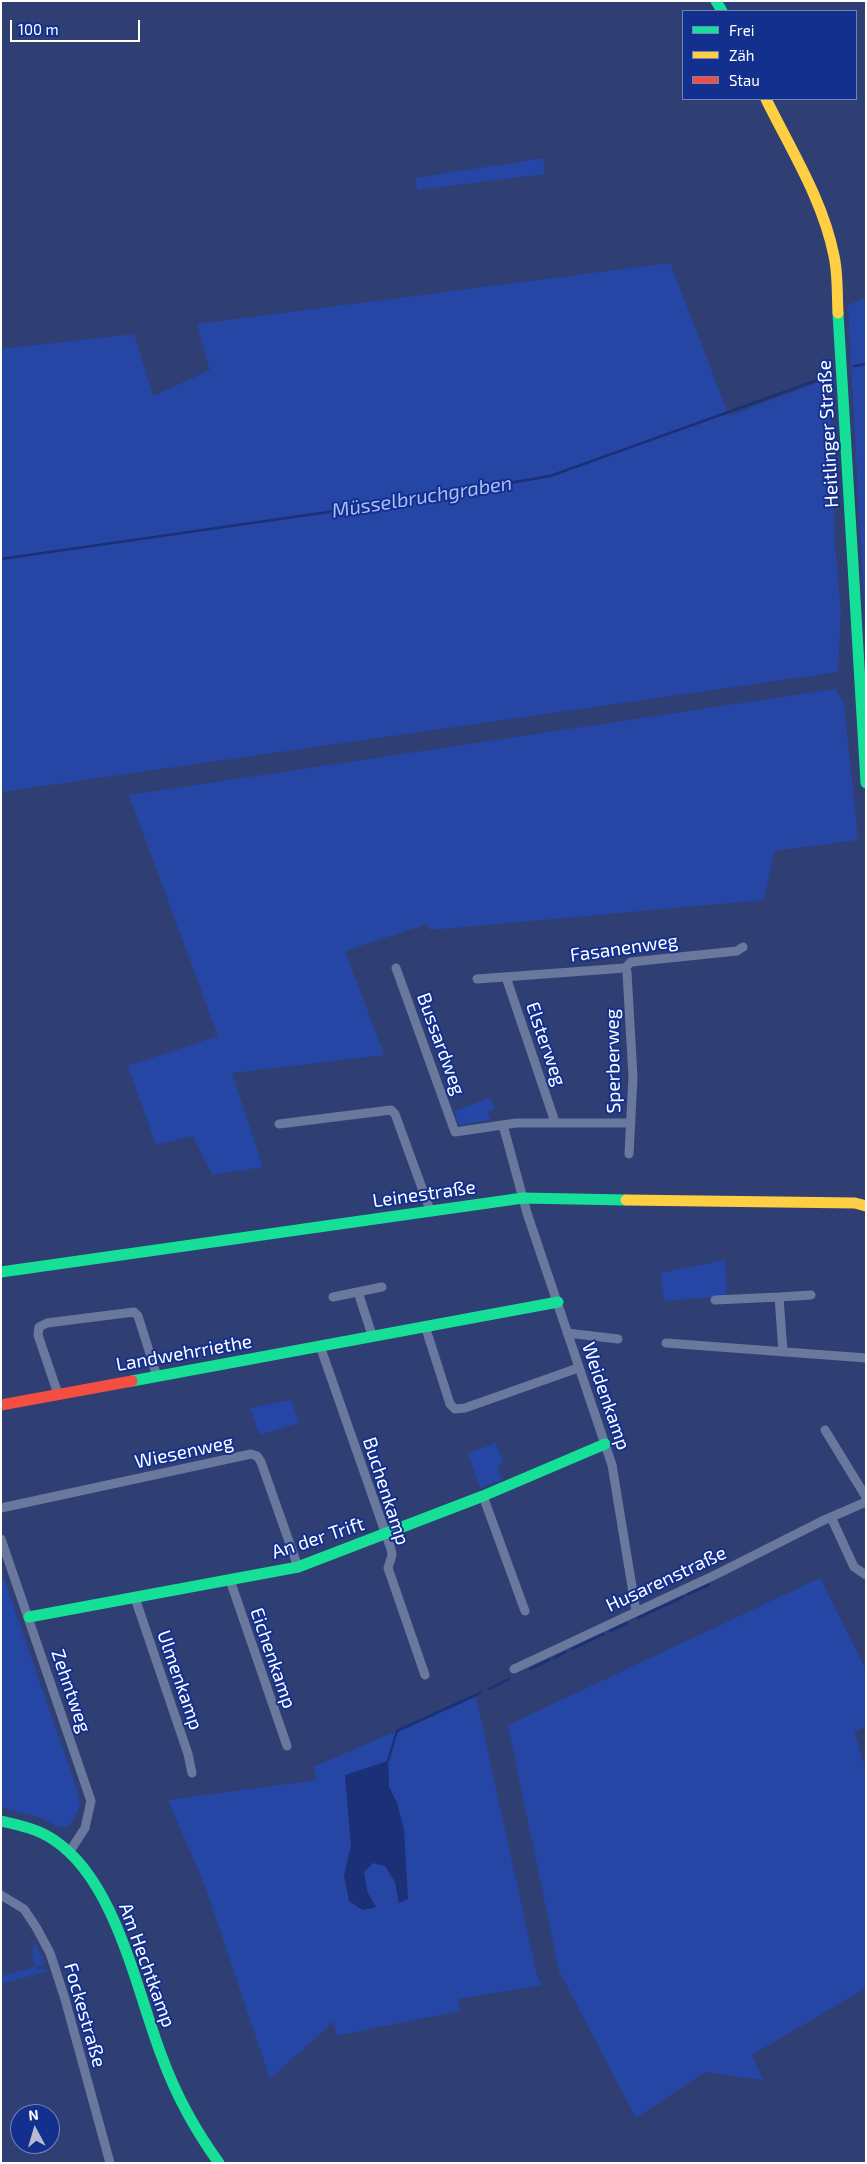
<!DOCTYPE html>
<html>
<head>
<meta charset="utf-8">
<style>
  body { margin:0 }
  #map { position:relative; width:867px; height:2164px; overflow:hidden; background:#2f3f73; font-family:"Exo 2",sans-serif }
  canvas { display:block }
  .frame { position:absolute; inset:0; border:2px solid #fff; pointer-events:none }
  .legend { position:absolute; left:682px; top:10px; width:175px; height:90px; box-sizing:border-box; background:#13308f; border:1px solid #7183bc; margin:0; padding:6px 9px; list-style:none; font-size:15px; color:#fff }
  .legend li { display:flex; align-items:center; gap:10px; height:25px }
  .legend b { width:25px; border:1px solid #7183bc }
  .north { position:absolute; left:10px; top:2104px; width:50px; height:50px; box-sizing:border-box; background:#13308f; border:1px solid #7183bc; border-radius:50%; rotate:354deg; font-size:14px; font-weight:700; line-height:20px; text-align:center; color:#fff }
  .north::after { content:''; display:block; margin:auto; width:18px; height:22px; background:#b6bcce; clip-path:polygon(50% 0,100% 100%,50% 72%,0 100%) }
  .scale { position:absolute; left:10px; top:20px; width:130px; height:22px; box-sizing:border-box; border:2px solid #fff; border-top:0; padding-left:6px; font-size:15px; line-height:18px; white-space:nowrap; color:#fff; -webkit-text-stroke:4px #13308f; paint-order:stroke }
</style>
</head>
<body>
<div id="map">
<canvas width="867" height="2164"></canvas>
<div class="frame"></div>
<ul class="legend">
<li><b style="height:6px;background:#16e098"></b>Frei</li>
<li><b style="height:6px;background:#ffcf43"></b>Zäh</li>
<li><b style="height:6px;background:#f24e42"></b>Stau</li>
</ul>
<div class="north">N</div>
<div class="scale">100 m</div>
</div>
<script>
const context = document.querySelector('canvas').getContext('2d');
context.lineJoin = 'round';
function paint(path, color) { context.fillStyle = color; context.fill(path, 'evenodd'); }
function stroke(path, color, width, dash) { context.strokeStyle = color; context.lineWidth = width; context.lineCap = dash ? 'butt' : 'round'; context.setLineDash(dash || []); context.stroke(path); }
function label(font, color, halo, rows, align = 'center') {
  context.font = font + ' "Exo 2",sans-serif'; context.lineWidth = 4; context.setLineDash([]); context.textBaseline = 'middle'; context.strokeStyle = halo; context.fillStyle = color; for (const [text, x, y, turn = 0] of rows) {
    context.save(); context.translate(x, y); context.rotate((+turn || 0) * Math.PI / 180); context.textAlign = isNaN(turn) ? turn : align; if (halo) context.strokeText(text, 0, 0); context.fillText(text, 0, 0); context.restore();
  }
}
paint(new Path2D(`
  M543 158 545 174 417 190 416 178Z
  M670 263 729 416 829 378 835 547 841 611 838 672 1 792V349L134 334 153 396 210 370 197 324Z
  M866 298V640L848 305Z
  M835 689 844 703 858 840 774 851 764 900 430 930 427 924 345 951 384 1055 232 1073 263 1167 212 1175 193 1136 156 1145 128 1066 218 1036 129 795Z
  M490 1098 495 1109 487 1112 490 1120 459 1125 454 1111Z
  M725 1260 727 1296 664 1301 661 1273Z
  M291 1400 299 1423 260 1435 250 1408Z
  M496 1443 503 1463 497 1466 502 1480 480 1488 468 1453Z
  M1 1570 77 1790 80 1807 69 1826 60 1828 42 1818 1 1807Z
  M820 1578 866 1670V1727L854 1731 866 1771V1988L752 2055 763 2080 705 2072 636 2118 559 1971 508 1725Z
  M476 1697 537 1976 542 1985 458 1999 460 2011 336 2036 334 2021 270 2079 204 1883 168 1800 317 1780 313 1767ZM388 1762 389 1787 397 1803 408 1899 399 1902 395 1882 385 1866 373 1863 364 1872 367 1891 376 1907 363 1910 349 1901 344 1875 351 1846 349 1817Z
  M33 1938 45 1964 36 1967 37 1970 45 1969 49 1971 1 1984V1976L35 1967 32 1952 34 1948Z`), '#2646a6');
paint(new Path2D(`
  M388 1761 389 1787 397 1803 404 1829 408 1899 399 1903 395 1882 385 1866 373 1863 364 1872 367 1891 376 1907 363 1910 349 1901 344 1875 351 1846 345 1775Z`), '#1b3076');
stroke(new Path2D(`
  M854 366 866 364
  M1 559 405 501 550 476 829 376
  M688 1594 709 1585
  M638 1618 683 1597
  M610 1631 627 1623
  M572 1649 603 1634
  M554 1658 566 1652
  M530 1669 549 1660
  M489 1689 509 1679
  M388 1761 397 1731 480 1693`), '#1b3076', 2.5);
stroke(new Path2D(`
  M396 968 455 1132 516 1123H631
  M625 968 627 972 633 1077 629 1154
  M506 977 555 1122
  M477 979 625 968 631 962 737 951 743 947
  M279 1124 391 1110 395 1114 430 1210
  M503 1125 527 1213 612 1465 636 1611
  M358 1292 372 1335
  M333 1297 382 1287
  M779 1297 811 1295
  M715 1300 779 1297 783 1352
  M425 1326 450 1404 455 1409 465 1408 578 1368
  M567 1333 618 1339
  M666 1343 866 1358
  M320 1346 391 1549 392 1555 388 1568 425 1675
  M58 1394 38 1335 39 1327 47 1323 134 1312 138 1316 157 1376
  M825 1430 866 1497
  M483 1496 525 1611
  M1 1508 251 1454 257 1456 261 1462 298 1567
  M831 1517 854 1567 866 1575
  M1 1539 91 1801 85 1828 70 1851
  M230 1580 287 1746
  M135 1598 188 1754 192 1773
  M514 1669 717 1574 822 1521 866 1502
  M1 1895 24 1909 36 1927 50 1953 65 1999 110 2163`), '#6b789e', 9);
stroke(new Path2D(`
  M716 1 722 11
  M838 313 866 783
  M1 1272 523 1198 626 1200
  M132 1381 558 1302
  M29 1617 298 1567 483 1496 605 1444
  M1 1821C19 1825 38 1829 54 1840 116 1881 136 1990 162 2057 176 2095 195 2130 219 2163`), '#16e098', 11);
stroke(new Path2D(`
  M766 99C791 150 823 200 834 256 838 274 837 294 838 313
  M626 1200 855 1203 866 1206`), '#ffcf43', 11);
stroke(new Path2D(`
  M1 1405 132 1381`), '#f24e42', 11);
label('19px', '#fff', '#13308f', [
  ["Heitlinger Straße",828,434,-93],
  ["Fasanenweg",624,948,-8],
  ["Bussardweg",441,1044,70],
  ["Elsterweg",546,1044,71],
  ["Sperberweg",613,1061,-91],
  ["Leinestraße",424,1194,-8],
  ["Landwehrriethe",184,1353,-10],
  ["Weidenkamp",606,1396,71],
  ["Wiesenweg",184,1452,-12],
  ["Buchenkamp",386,1491,72],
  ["An der Trift",318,1538,-18],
  ["Husarenstraße",666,1579,-25],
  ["Eichenkamp",273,1658,71],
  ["Ulmenkamp",180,1680,71],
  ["Zehntweg",71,1691,71],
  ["Am Hechtkamp",147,1965,70],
  ["Fockestraße",85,2015,74]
]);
label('italic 20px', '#aabef8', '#13308f', [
  ["Müsselbruchgraben",422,497,-9]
]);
</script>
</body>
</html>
